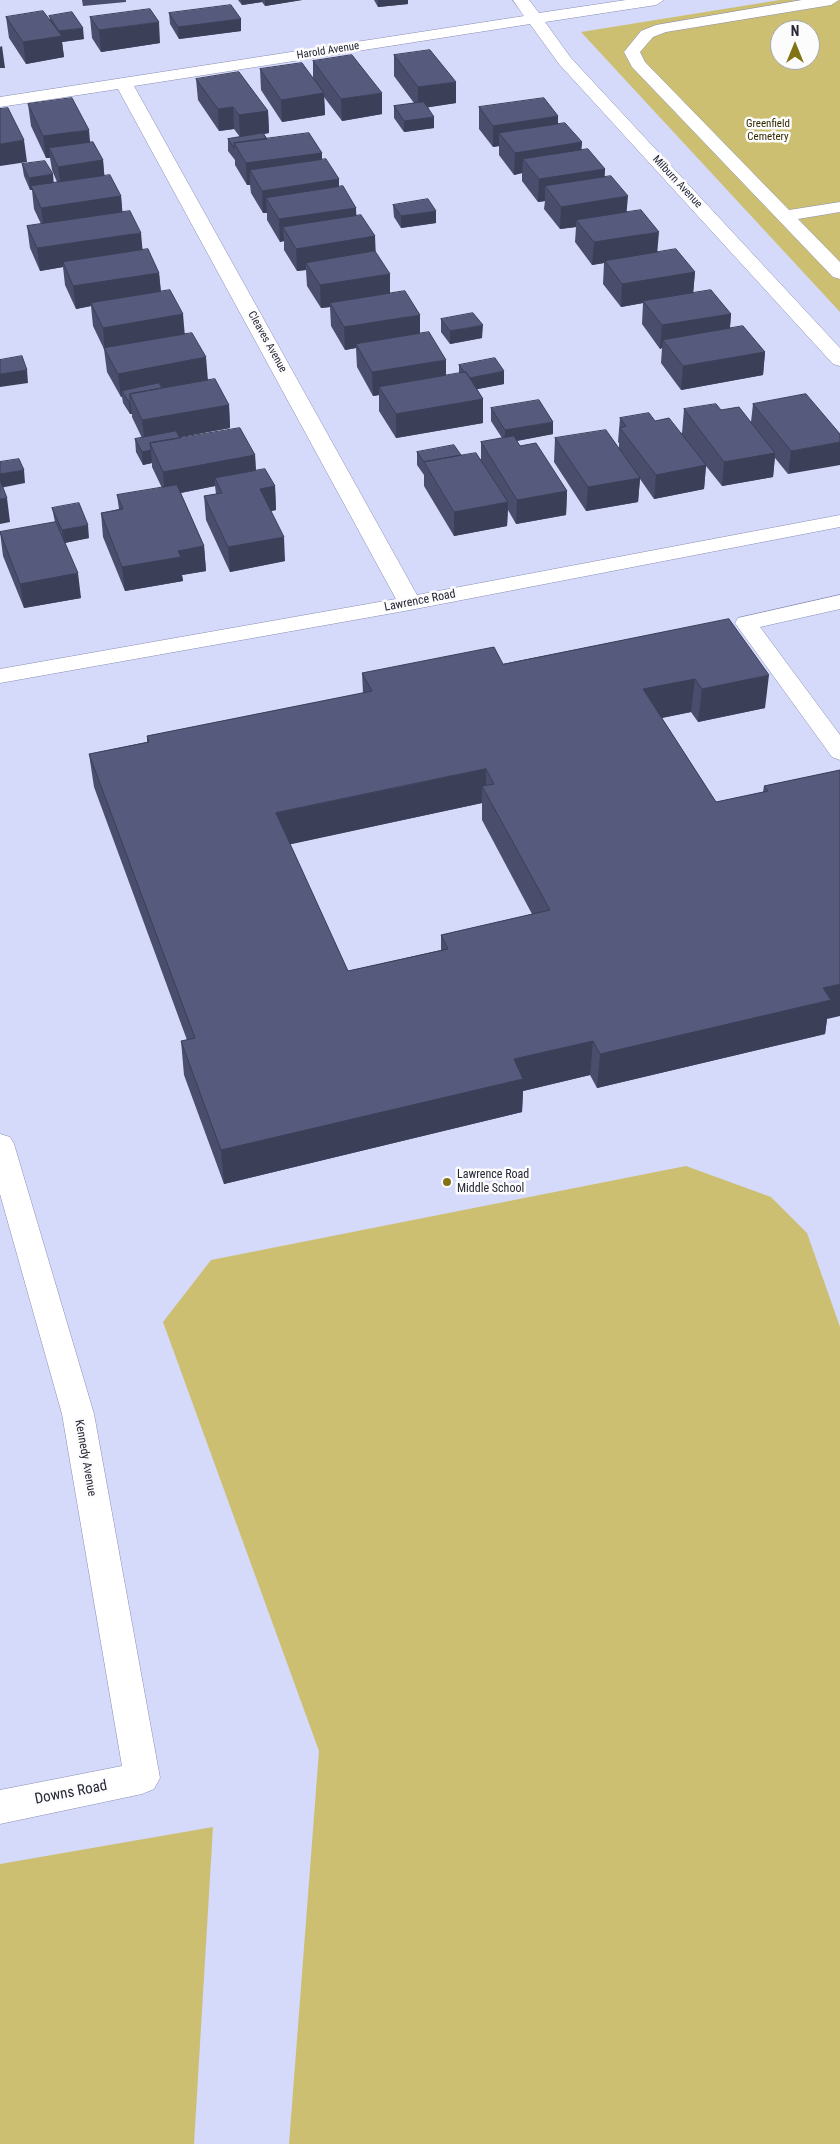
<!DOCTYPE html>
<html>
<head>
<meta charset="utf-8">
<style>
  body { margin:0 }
  #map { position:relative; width:840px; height:2144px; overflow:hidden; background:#d5d9fa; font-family:"Roboto Condensed",sans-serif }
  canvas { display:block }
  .north { position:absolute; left:770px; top:20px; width:50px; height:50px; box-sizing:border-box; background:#fcfcfc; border:1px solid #a6a7ad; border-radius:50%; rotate:0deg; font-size:14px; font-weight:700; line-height:20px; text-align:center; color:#262737 }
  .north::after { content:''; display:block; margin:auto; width:18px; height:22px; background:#827416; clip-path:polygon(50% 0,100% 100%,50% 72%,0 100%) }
</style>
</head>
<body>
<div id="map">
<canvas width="840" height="2144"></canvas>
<div class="north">N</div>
</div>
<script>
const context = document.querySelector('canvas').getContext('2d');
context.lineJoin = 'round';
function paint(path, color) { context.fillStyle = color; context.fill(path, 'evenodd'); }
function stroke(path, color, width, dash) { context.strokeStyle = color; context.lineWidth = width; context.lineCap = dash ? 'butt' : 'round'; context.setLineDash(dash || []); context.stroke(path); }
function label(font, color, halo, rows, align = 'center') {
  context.font = font + ' "Roboto Condensed",sans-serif'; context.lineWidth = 5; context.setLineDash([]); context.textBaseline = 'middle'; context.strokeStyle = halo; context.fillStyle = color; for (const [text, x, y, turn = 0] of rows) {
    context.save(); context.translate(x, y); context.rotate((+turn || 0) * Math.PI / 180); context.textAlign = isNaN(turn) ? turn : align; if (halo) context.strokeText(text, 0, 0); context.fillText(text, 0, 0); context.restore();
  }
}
paint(new Path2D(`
  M780 0H840V312L581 32ZM780 30H810V60H780Z
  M686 1166 771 1197 807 1233 840 1327V2144H289L319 1751 163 1322 211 1260Z
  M213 1827 194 2144H0V1864Z`), '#ccbf71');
const minor = new Path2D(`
  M513 0H529L539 13 626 0H664L656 5 545 22 571 58 840 348V366L833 364 559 64 530 24 134 86 417 595 840 515V527L410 610 0 683V669L396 599 118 89 0 107V97L524 16Z
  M802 0H839L831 5 666 32 653 37 640 52 645 62 789 210 840 202V212L798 219 840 262V279L833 277 632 67 624 52 641 31 656 25Z
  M840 595V609L760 627 840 735V760L832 757 735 623 738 618Z
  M0 1134 10 1137 14 1144 94 1414 160 1778 154 1789 142 1794 0 1824V1790L122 1766 62 1414 0 1194Z`);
stroke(minor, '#898eb4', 1);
paint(minor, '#fff');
paint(new Path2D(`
  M82 0H126V2L83 6Z
  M238 0H302L265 6 262 2 242 5Z
  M374 0H408V4L378 7Z
  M169 13 241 19V31L179 39 170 24Z
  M49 16 84 39 62 42 64 57 26 64 9 38 6 17 50 19Z
  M90 17 160 43 101 52 92 38Z
  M394 55 456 103 428 107 434 128 404 132 394 118V106L414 103 394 76Z
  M313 61 382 114 342 121 324 97 325 115 282 122 261 90 260 69 313 79Z
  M196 79 268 111 269 133 264 134 267 139 322 153V160L339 179V187L356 208V216L375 236V252L390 293 420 334 446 376 459 374V365L504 384 477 389 483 399V423L396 438 379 411V395L373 396 357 367 356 348 345 350 331 326 330 307 321 308 307 286 306 270 297 271 284 250V241L280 242 267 220V213H263L251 193 250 185H247L235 165V160L228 151V139L240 137 234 129 219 131 198 100Z
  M28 104 90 142 103 160 104 176 121 196 122 212 143 250 159 273 161 291 185 334 208 380 229 405 230 428 179 437 180 438 255 455 256 470 275 486 276 510 271 511 285 561 230 572 206 520 204 496 216 494 215 486 181 493 204 546 206 571 182 575 183 581 125 591 103 537 101 513 119 509 117 495 162 488 152 467V463L143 465 136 452 135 439 142 438 132 417V414H130L123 403 122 397H121L107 372 104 349 93 326 91 306 76 309 65 285 63 267 40 271 30 248 27 226 41 224 34 209 32 190H30L24 176 22 164 54 183 57 182 52 170 50 158H46L31 126Z
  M479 107 558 124 582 142 581 150 605 169 604 177 627 212 658 252 695 272 693 293 731 314 730 328 765 352 763 375 681 390 661 363 662 348 660 349 642 324 643 303 621 307 603 284 604 263 592 265 575 242 576 227 560 229 544 209 545 201 538 202 522 181V173L514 175 499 155V146L493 147 479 129Z
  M393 205 436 223 401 228 394 217Z
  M441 319 482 338 450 344 441 332Z
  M806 394 788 474 775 458 773 477 722 486 706 466 704 489 654 499 640 479 638 502 586 511 554 462 555 438 619 449V443L618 442 620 418 655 421 682 433 684 409 721 410 751 422 753 404Z
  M491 408 553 434 517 441 520 446 567 491 566 515 516 524 508 510 507 526 454 536 424 486V475L417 465V452L461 455 481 459V442L502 438 491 421Z
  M52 508 89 538 65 543 81 598 24 608 3 556 0 532 55 522Z
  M729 619 765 708 698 722 691 712 662 718 716 802 763 792 764 786 840 770 827 1019 825 1034 597 1088 590 1075 523 1091 522 1112 224 1184 184 1075 181 1041 187 1040 94 787 89 754 147 742V736L363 693 362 673 503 664ZM482 803V820L532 914 441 935V950L348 971 290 844Z`), '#4a4d6c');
paint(new Path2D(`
  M241 0H262V2L242 5Z
  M265 0H302L265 6Z
  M378 0H408V4L378 7Z
  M241 19V31L179 39 178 27Z
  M159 22 160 43 101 52 99 30Z
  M83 28 84 39 62 42 64 57 26 64 23 42 60 36 59 31Z
  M2 46 5 68H0V47Z
  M456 82V103L418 109V87Z
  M324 93 325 115 282 122 281 100Z
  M382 93V114L342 121 341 99Z
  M233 107 234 129 219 131 218 109Z
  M268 111 269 133 240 137 239 115Z
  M558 116V138L499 133V146L493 147V126Z
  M434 117V128L404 132V121Z
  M89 130 91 152 49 148 50 158H46L43 136Z
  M24 140 27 162 0 166V144Z
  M582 142 580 164 523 159 522 173 514 175 515 153Z
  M322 153V175L250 170V185H247L246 163Z
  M103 160 105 182 61 189 58 167Z
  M605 169 604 191 545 186V201L538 202 539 179Z
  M53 174 54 186H31L32 190H30L29 178Z
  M339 179V202L266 198 267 213H263L262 191Z
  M121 196 123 218 44 230 41 208Z
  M628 196 626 219 576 220V227L560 229 561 207Z
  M356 208 357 230 283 227 284 241 280 242 279 219Z
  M436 211V223L401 228V216Z
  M659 232 657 255 605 261 604 263 592 265 594 242Z
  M141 233 143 255 63 262V267L40 271 37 248Z
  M375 236 376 259 306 263V270L297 271 296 249Z
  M695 272 693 295 643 301V303L621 307 622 284Z
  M159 273 161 296 91 303V306L76 309 73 286Z
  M390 274V297L330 303V307L321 308 320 285Z
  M183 314 185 337 105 351 103 328Z
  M731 314 729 337 663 340 662 348 660 349 662 325Z
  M420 315V338L356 344V348L345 350 344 327Z
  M483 325 482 338 450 344V331Z
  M765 352 763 375 681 390 683 366Z
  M206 357 208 381 130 395 122 391V397H121L118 374Z
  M446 360V384L379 387V395L373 396 372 372Z
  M27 370 28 383 0 387V374Z
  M504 371V384L468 391 469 378Z
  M483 399V423L396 438V414Z
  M130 401 132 414H130L129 402Z
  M229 405 230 428 145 444 142 420Z
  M553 422V434L505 443V430Z
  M840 442V465L788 474 791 451Z
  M151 450 152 463 143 465 142 452Z
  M775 453 773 477 722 486 724 462Z
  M255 455 256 479 215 478V486L165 496 163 472Z
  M706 465 704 489 654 499 656 475Z
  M24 470 25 483 0 488V474Z
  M640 478 638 502 586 511 588 487Z
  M275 486 276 510 261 513 260 489Z
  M567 491 566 515 516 524 517 500Z
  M7 498 10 522 0 524V499Z
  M508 502 507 526 454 536V512Z
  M88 525 89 538 64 543 62 530Z
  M284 537 285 561 230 572 228 547Z
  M204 546 206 571 182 575 183 581 125 591 122 567 178 551Z
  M78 573 81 598 24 608 20 584Z
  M769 675 765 708 698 722 702 689Z
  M695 679 691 712 641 722 643 689Z
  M486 769V792L482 786V803L278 847 276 813Z
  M840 984V1016L827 1019 825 1034 597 1088 600 1054 823 988Z
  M593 1041 590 1075 523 1091 522 1112 224 1184 221 1150 514 1059Z`), '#3c3f58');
const building = new Path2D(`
  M231 5 241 19 178 27 169 13Z
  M150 9 159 22 99 30 90 17Z
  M43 11 62 36 23 42 6 17Z
  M72 12 83 28 59 31 49 16Z
  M430 50 456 82 418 87 394 55Z
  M352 55 382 93 341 99 313 61Z
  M302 63 324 93 281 100 260 69Z
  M239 72 268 111 239 115 233 107 218 109 196 79Z
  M72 98 89 130 43 136 28 104Z
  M544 98 558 116 493 126 479 107Z
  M424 102 434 117 404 121 394 106Z
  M8 108 24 140 0 144V109Z
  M565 123 582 142 515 153 499 133Z
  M263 133 267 139 234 143V148L228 139Z
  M309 133 322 153 246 163 234 143Z
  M93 142 103 160 58 167 49 148Z
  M588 149 605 169 539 179 523 159Z
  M326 159 339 179 262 191 250 170Z
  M45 161 53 174 29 178 22 164Z
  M110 175 121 196 41 208 31 186Z
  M611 176 628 196 561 207 545 186Z
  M343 186 356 208 279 219 266 198Z
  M428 199 436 211 401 216 393 205Z
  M641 210 659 232 594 242 576 220Z
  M130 211 141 233 37 248 27 226Z
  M361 215 375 236 296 249 283 227Z
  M148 249 159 273 73 286 63 262Z
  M676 249 695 272 622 284 605 261Z
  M375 251 390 274 320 285 306 263Z
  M170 290 183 314 103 328 91 303Z
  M711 290 731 314 662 325 643 301Z
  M405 291 420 315 344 327 330 303Z
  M473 313 483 325 450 331 441 319Z
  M743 326 765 352 683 366 663 340Z
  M429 332 446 360 372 372 356 344Z
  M192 333 206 357 118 374 104 348Z
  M22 356 27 370 0 374V360Z
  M495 358 504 371 470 378 466 372 465 373 459 365Z
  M466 372 483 399 396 414 379 387Z
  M215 379 229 405 142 420 130 394Z
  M159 383 162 388 130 394V401L129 402 122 391Z
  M806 394 840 434V442L791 451 753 404Z
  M539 400 553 422 505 430 491 408Z
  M716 404 721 410 739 407 775 453 724 462 684 409Z
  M649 413 655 421 669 418 706 465 656 475 620 428 626 426 620 418Z
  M240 428 255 455 163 472 150 443Z
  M606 430 640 478 588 487 555 438Z
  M176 431 180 438 150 443 151 450 142 452 135 439Z
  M514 436 520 446 536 443 567 491 517 500 481 442Z
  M454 445 461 455 424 462 417 452Z
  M476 453 508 502 454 512 424 462Z
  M19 459 24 470 0 474V462Z
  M265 469 275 486 260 489 284 537 228 547 204 496 222 493 215 478Z
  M0 480 7 498 0 499Z
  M177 485 204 546 178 551 181 557 122 567 101 513 123 509 117 495Z
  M79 503 88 525 62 530 52 508Z
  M56 522 78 573 20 584 0 532Z
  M729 619 769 675 702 689 695 679 643 689 716 802 768 791 764 786 840 770V984L823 988 831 1000 600 1054 593 1041 514 1059 523 1079 221 1150 181 1041 195 1038 89 754 149 742 147 736 372 691 362 673 494 647 503 664ZM486 769 494 784 482 786 550 910 441 935 448 949 348 971 276 813Z`);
paint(building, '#565a7d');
stroke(building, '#3c3f58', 1);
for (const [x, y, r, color] of [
  [447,1182,5,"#827416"]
]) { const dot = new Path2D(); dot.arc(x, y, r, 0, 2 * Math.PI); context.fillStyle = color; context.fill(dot); stroke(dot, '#fcfcfc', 2); }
label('11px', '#262737', '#fcfcfc', [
  ["Harold Avenue",328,51,-9],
  ["Milburn Avenue",677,182,47],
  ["Cleaves Avenue",267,342,61]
]);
label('11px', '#342c00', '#fcfcfc', [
  ["Greenfield",768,124],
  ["Cemetery",768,137]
]);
label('12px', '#262737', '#fcfcfc', [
  ["Lawrence Road",420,601,-11],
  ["Kennedy Avenue",85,1458,80]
]);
label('12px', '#262737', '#fcfcfc', [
  ["Lawrence Road",457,1175],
  ["Middle School",457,1189]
], 'left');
label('15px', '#262737', '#fcfcfc', [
  ["Downs Road",71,1793,-11]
]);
</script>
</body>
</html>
